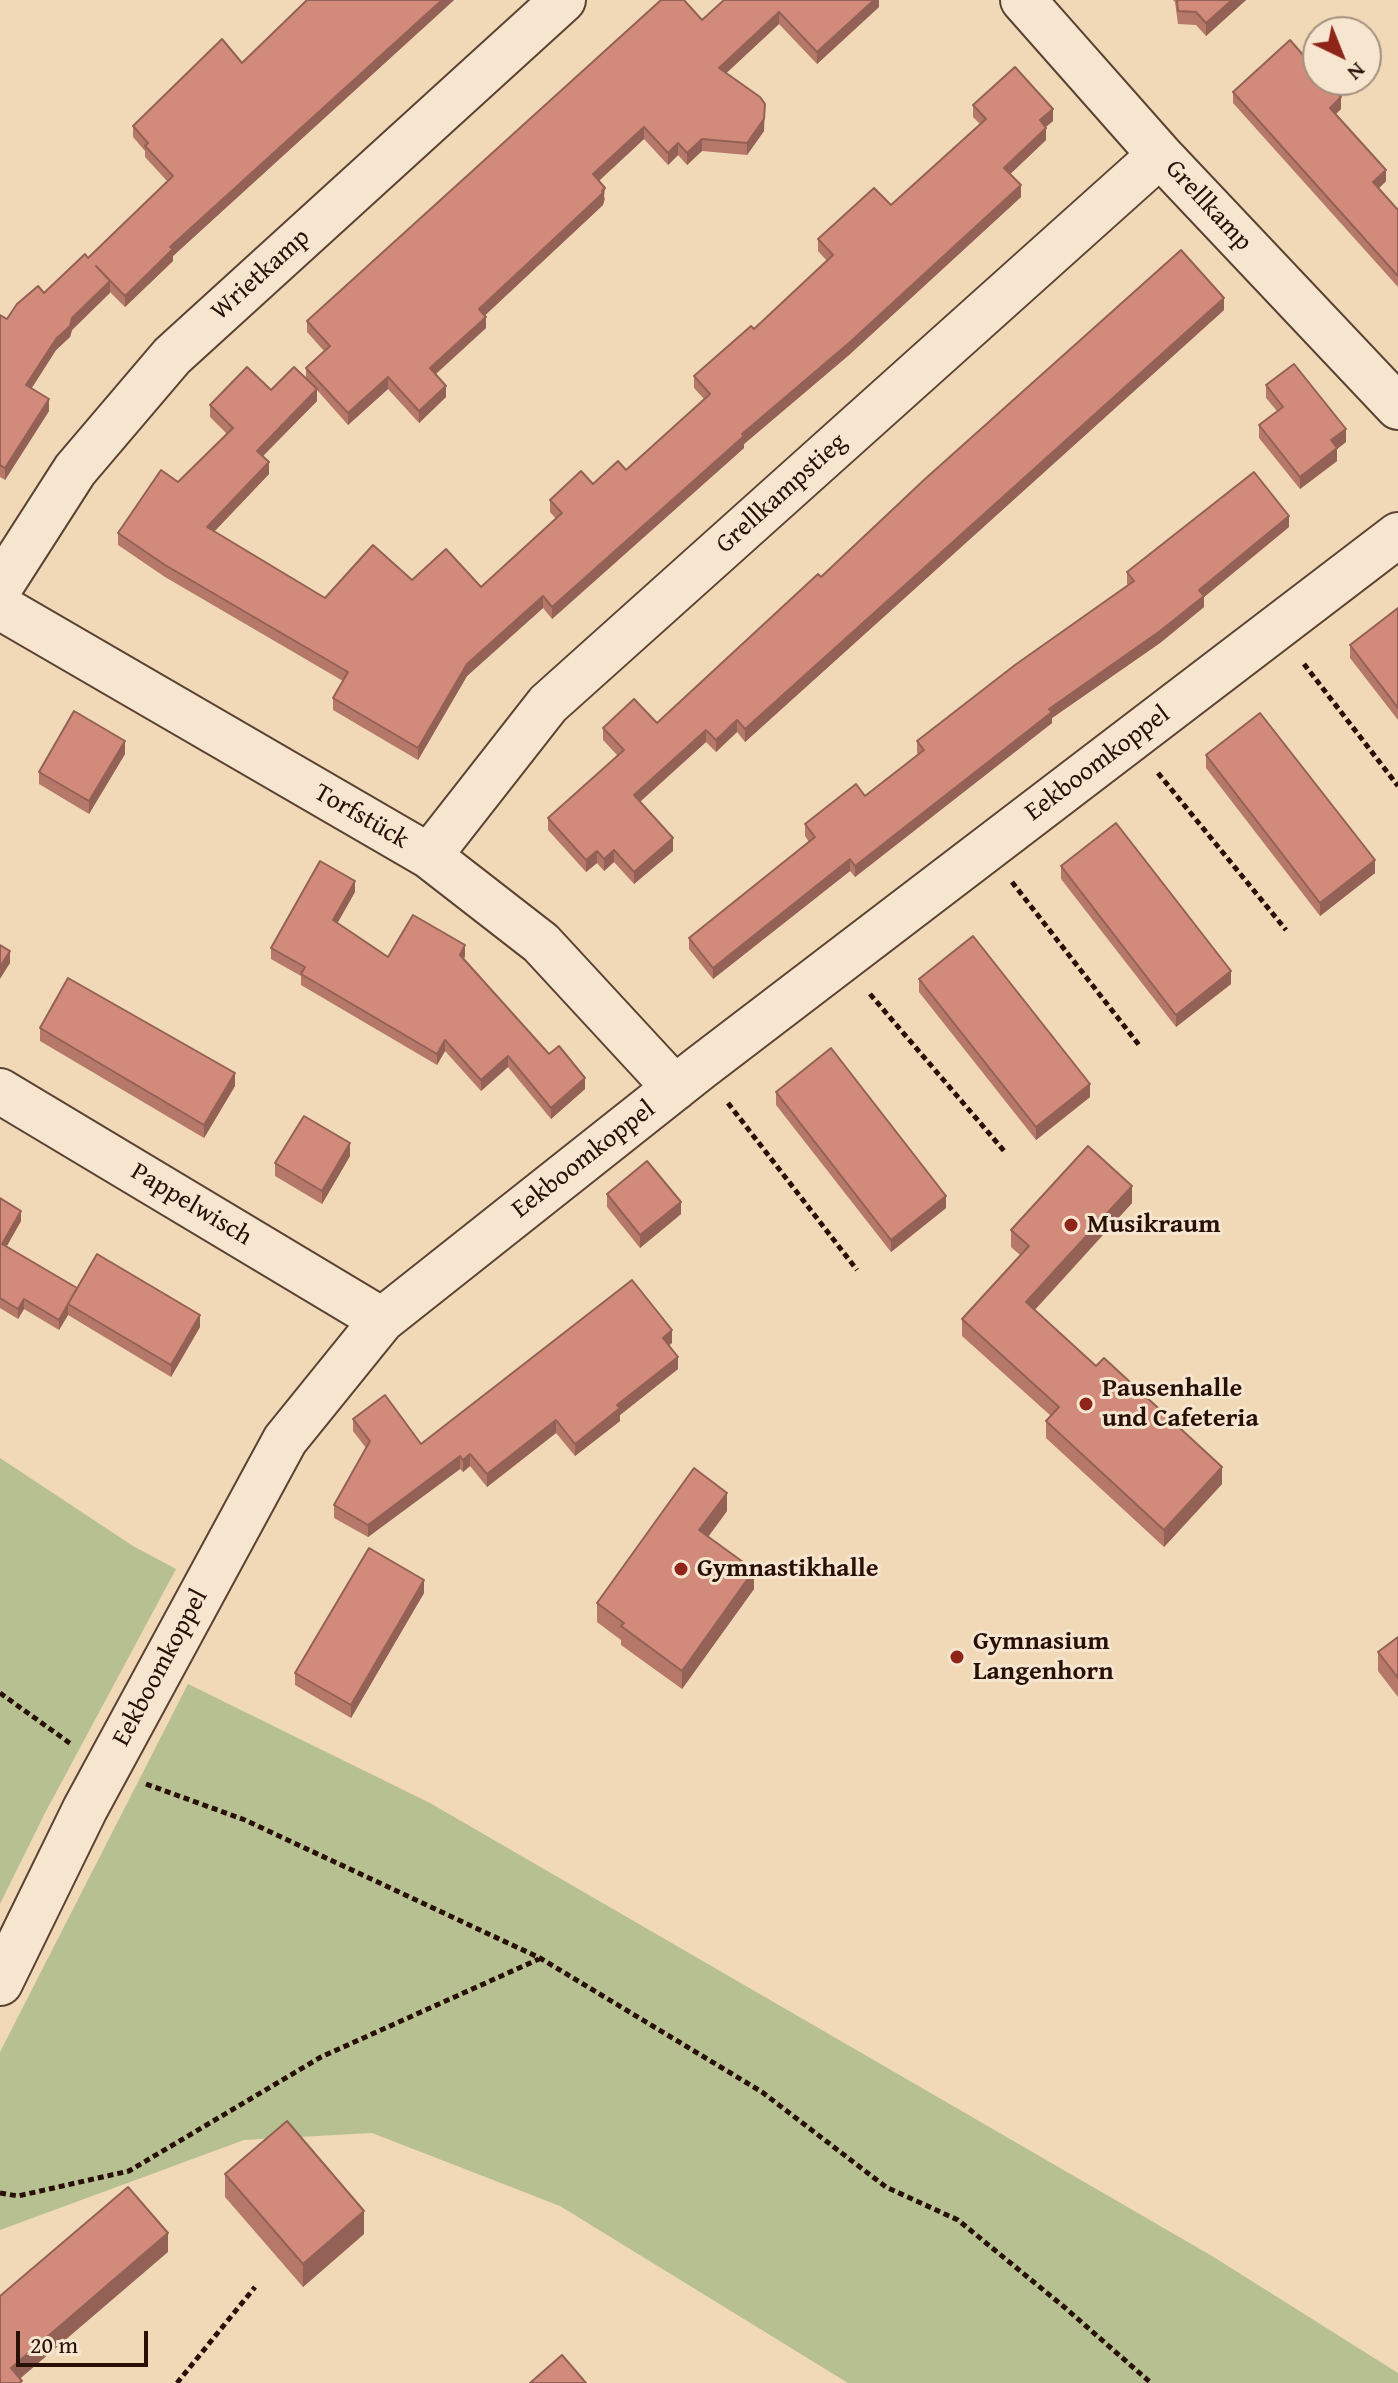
<!DOCTYPE html>
<html>
<head>
<meta charset="utf-8">
<style>
  body { margin:0 }
  #map { position:relative; width:1398px; height:2383px; overflow:hidden; background:#f1d9b7; font-family:"Gentium Book Plus",serif }
  canvas { display:block }
  .north { position:absolute; left:1302px; top:16px; width:80px; height:80px; box-sizing:border-box; background:#f6e6d0; border:2px solid #a49080; border-radius:50%; rotate:137deg; font-size:22px; font-weight:700; line-height:32px; text-align:center; color:#291007 }
  .north::after { content:''; display:block; margin:auto; width:28px; height:36px; background:#8f2418; clip-path:polygon(50% 0,100% 100%,50% 72%,0 100%) }
  .scale { position:absolute; left:16px; top:2331px; width:132px; height:36px; box-sizing:border-box; border:4px solid #291007; border-top:0; padding-left:10px; font-size:24px; line-height:28px; white-space:nowrap; color:#291007; -webkit-text-stroke:6px #f6e6d0; paint-order:stroke }
</style>
</head>
<body>
<div id="map">
<canvas width="1398" height="2383"></canvas>
<div class="north">N</div>
<div class="scale">20 m</div>
</div>
<script>
const context = document.querySelector('canvas').getContext('2d');
context.lineJoin = 'round';
function paint(path, color) { context.fillStyle = color; context.fill(path, 'evenodd'); }
function stroke(path, color, width, dash) { context.strokeStyle = color; context.lineWidth = width; context.lineCap = dash ? 'butt' : 'round'; context.setLineDash(dash || []); context.stroke(path); }
function label(font, color, halo, rows, align = 'center') {
  context.font = font + ' "Gentium Book Plus",serif'; context.lineWidth = 6; context.setLineDash([]); context.textBaseline = 'middle'; context.strokeStyle = halo; context.fillStyle = color; for (const [text, x, y, turn = 0] of rows) {
    context.save(); context.translate(x, y); context.rotate((+turn || 0) * Math.PI / 180); context.textAlign = isNaN(turn) ? turn : align; if (halo) context.strokeText(text, 0, 0); context.fillText(text, 0, 0); context.restore();
  }
}
paint(new Path2D(`
  M0 1458 133 1546 176 1569 45 1813 0 1904Z
  M188 1684 430 1803 1212 2256 1398 2373V2383H848L560 2206 372 2133 244 2140 0 2230V2052Z`), '#b7c090');
const minor = new Path2D(`
  M1023 0 1160 155 1398 407
  M0 587 75 470 172 356 563 0
  M0 607 429 856 541 943 675 1088
  M429 856 548 704 1160 155
  M0 1091 382 1320
  M0 1983 85 1809 285 1440 382 1320 700 1068 1398 535`);
stroke(minor, '#5b4233', 48);
stroke(new Path2D(`
  M1304 664 1398 786
  M1158 773 1286 930
  M1012 882 1139 1045
  M870 994 1005 1152
  M728 1103 857 1270
  M0 1693 71 1744
  M146 1784 245 1820 540 1958 762 2092 886 2187 958 2220 1063 2306 1151 2383
  M0 2193 18 2196 129 2171 321 2057 539 1959
  M177 2383 255 2287`), '#291007', 5, [6, 4]);
stroke(minor, '#f6e6d0', 44);
paint(new Path2D(`
  M307 0H454L173 256V261L125 307 110 292 72 330 70 337 56 350 31 389 49 411 5 480 0 477V315L7 319 44 293 88 258 167 181 145 157V151L133 137V126L242 63Z
  M879 0V7L817 64 779 24 726 73 764 131 747 155 702 151 687 165 678 155 668 165 644 139 599 181 605 199 603 205 485 315 486 328 436 374 446 397 419 423 388 389 348 425 317 390V401L263 456 269 474 214 532 325 598 412 580 481 587 556 519 550 512V500L626 470 704 399 694 388V376L754 329 827 261 818 251V239L891 205 980 124 973 117V105L1053 121 1045 127 1046 140 1010 174 1021 197 849 355 744 444V448L552 619 543 608 467 676 418 760 333 710V698L343 681 165 577 118 545V533L178 482 227 434 210 417V405L271 390 306 379V368L324 351 307 332V321L702 20Z
  M1173 0H1246L1206 36 1196 25 1178 24 1175 2Z
  M1233 92 1341 109 1336 114 1386 181 1378 189 1398 210V287L1233 103Z
  M1224 310 745 742 737 732 716 752 706 742 640 802 673 851 634 884 614 862 604 871 597 863 586 872 548 830V818L618 756 603 740V728L657 723 821 577Z
  M1266 385 1346 442 1337 449V461L1300 489 1259 438V425L1277 411 1266 398Z
  M1289 527 1204 597V607L1160 643 1052 718V723L855 877 850 871 713 979 689 949V938L809 842 805 836V824L865 796 919 754 917 753V741L1129 585 1127 584V572Z
  M1398 608V720L1350 658V645Z
  M125 754 89 814 39 784V772Z
  M1206 755 1375 873 1320 916 1206 768Z
  M1061 866 1231 984 1176 1027 1061 879Z
  M355 892 337 923 388 957 465 956 464 959 549 1054 585 1089 551 1119 508 1067 481 1091 445 1051 437 1065 301 985V976L271 959V948Z
  M919 979 1090 1097 1036 1140 919 992Z
  M40 1028 235 1086 204 1138 40 1041Z
  M776 1092 946 1208 891 1252 776 1105Z
  M350 1156 322 1204 275 1176V1163Z
  M607 1194 681 1214 640 1248 607 1207Z
  M0 1198 21 1221 7 1246 77 1288 200 1327 171 1377 68 1315 59 1330 24 1309 18 1319 0 1308Z
  M1132 1203 1035 1310 1222 1484 1164 1547 1046 1438V1421L1051 1416 962 1336V1319L1020 1255 1011 1247V1230Z
  M672 1343 669 1345 678 1369 620 1415V1421L575 1456 556 1433 487 1487 470 1466 463 1472 460 1469 368 1537 334 1518V1505L366 1448 353 1431V1419L421 1444Z
  M727 1511 708 1537 754 1589 682 1689 621 1645V1640L597 1622V1603Z
  M424 1593 351 1718 295 1685V1673Z
  M1398 1637V1697L1378 1671V1652Z
  M225 2174 364 2234 303 2287 225 2197Z`), '#b57869');
paint(new Path2D(`
  M442 0H454L173 256V261L125 307V296L170 247Z
  M874 0H879V7L817 64V52Z
  M1232 0H1246L1206 36V23Z
  M779 12V24L719 80V68Z
  M1341 97V109L1330 119V108Z
  M765 104 764 131 747 155V143Z
  M1053 109V121L1040 132V120Z
  M644 127V139L593 186V174Z
  M1046 128V140L1004 180V168Z
  M702 139V151L687 165V153Z
  M678 143V155L668 165V153Z
  M1386 170V181L1373 194V182Z
  M1021 185V197L849 355 744 444V448L552 619V607L742 434Z
  M605 188 603 205 479 321V309Z
  M110 281V293L72 330 70 337 56 350 26 397V385L56 339 72 318Z
  M1224 298V310L745 742V729Z
  M486 317V328L430 379V368Z
  M388 377V389L348 425V413Z
  M446 386V397L419 423V411Z
  M317 389V401L257 462V451Z
  M49 399V411L5 480V468Z
  M1346 429V442L1337 449V461L1300 489V477L1331 440Z
  M269 462V474L207 539V527Z
  M1289 516V527L1204 597V607L1160 643 1052 718V723L855 877V866L1049 709 1199 590Z
  M543 596V608L467 676 418 760V748L467 664Z
  M737 720V732L716 752V740Z
  M706 730V742L634 807V795Z
  M125 741V754L89 814V801Z
  M673 838V851L634 884V872Z
  M614 850V862L604 871V859Z
  M597 851V863L586 872V860Z
  M850 859V871L713 979V968Z
  M1375 860V873L1320 916V903Z
  M355 881V892L333 931V920Z
  M465 945V956L460 966V955Z
  M10 951V963L0 979V967Z
  M1231 971V984L1176 1027V1015Z
  M445 1040V1051L437 1065V1054Z
  M508 1056V1067L481 1091V1080Z
  M235 1073V1086L204 1138V1125Z
  M585 1078V1089L551 1119V1108Z
  M1090 1084V1097L1036 1140V1127Z
  M350 1143V1156L322 1204V1191Z
  M1132 1186V1203L1026 1319V1302Z
  M946 1196V1208L891 1252V1240Z
  M681 1202V1214L640 1248V1235Z
  M21 1211V1221L2 1254V1244Z
  M24 1299V1309L18 1319V1309Z
  M68 1304V1315L59 1330V1320Z
  M200 1315V1327L171 1377V1365Z
  M672 1330V1343L663 1350V1338Z
  M678 1357V1369L620 1415V1421L575 1456V1444L617 1405Z
  M556 1420V1433L487 1487V1474Z
  M470 1454V1466L463 1472V1460Z
  M460 1456V1469L368 1537V1525Z
  M1222 1467V1484L1164 1547V1530Z
  M727 1493V1511L699 1549V1530Z
  M754 1570V1589L682 1689V1671Z
  M424 1580V1593L351 1718V1705Z
  M364 2211V2234L303 2287V2264Z
  M168 2233V2252L15 2383 11 2368Z`), '#936155');
const building = new Path2D(`
  M307 0H442L170 247 173 249 125 296 96 266 110 281 72 318 70 326 56 339 26 385 49 399 5 468 0 465V315L7 319 17 304 38 286 44 293 85 254 88 258 173 176 145 146 148 143 133 126 222 39 242 63Z
  M661 0H684L702 20 724 0H874L817 52 779 12 719 68 760 97 765 104 764 119 747 143 702 139 687 153 678 143 668 153 644 127 593 174 605 188 602 191 603 193 479 309 486 317 430 368 446 386 419 411 388 377 348 413 306 368 330 346 307 321Z
  M1177 0H1232L1206 23 1196 12 1178 11Z
  M1290 40 1318 72V80H1326L1341 97 1330 108 1386 170 1373 182 1398 210V276L1233 92Z
  M1015 67 1053 109 1040 120 1046 128 1004 168 1021 185 849 343 742 434 744 436 552 607 543 596 467 664 418 748 333 698 348 672 165 565 118 533 161 470 178 482 233 428 210 405 247 367 271 390 294 367 317 389 257 451 269 462 207 527 325 598 373 545 412 580 446 549 481 587 562 513 550 500 581 471 593 484 618 461 626 470 710 394 694 376 751 326 754 329 833 255 818 239 874 188 891 205 986 119 973 105Z
  M1181 250 1224 298 745 729 737 720 716 740 706 730 634 795 673 838 634 872 614 850 604 859 597 851 586 860 548 818 624 750 603 728 634 699 657 723 818 574 821 577 925 479Z
  M1294 364 1346 429 1331 440 1337 448 1300 477 1259 425 1283 407 1266 385Z
  M1254 472 1289 516 1199 590 1204 596 1160 631 1049 709 1052 712 855 866 850 859 713 968 689 938 815 837 805 824 856 784 865 796 924 750 917 741 1015 665 1134 581 1127 572Z
  M1398 608V708L1350 645Z
  M74 711 125 741 89 801 39 772Z
  M1260 713 1375 860 1320 903 1206 755Z
  M1116 823 1231 971 1176 1015 1061 866Z
  M320 861 355 881 333 920 388 957 413 915 465 945 460 955 549 1054 559 1046 585 1078 551 1108 508 1056 481 1080 445 1040 437 1054 301 974 305 967 271 948Z
  M973 936 1090 1084 1036 1127 919 979Z
  M0 945 10 951 0 967Z
  M68 978 235 1073 204 1125 40 1028Z
  M831 1048 946 1196 891 1240 776 1092Z
  M304 1116 350 1143 322 1191 275 1163Z
  M1088 1146 1132 1186 1026 1302 1096 1366 1104 1358 1222 1467 1164 1530 1046 1421 1059 1407 962 1319 1029 1246 1011 1230Z
  M647 1161 681 1202 640 1235 607 1194Z
  M0 1198 21 1211 2 1244 77 1288 59 1320 24 1299 18 1309 0 1298Z
  M97 1254 200 1315 171 1365 68 1304Z
  M632 1280 672 1330 663 1338 678 1357 617 1405 620 1408 575 1444 556 1420 487 1474 470 1454 463 1460 460 1456 368 1525 334 1505 370 1441 353 1419 385 1395 421 1444Z
  M694 1468 727 1493 699 1530 754 1570 682 1671 621 1626 624 1623 597 1603Z
  M369 1548 424 1580 351 1705 295 1673Z
  M1398 1637V1678L1378 1652Z
  M287 2121 364 2211 303 2264 225 2174Z
  M128 2187 168 2233 11 2368 22 2381 19 2383H0V2296Z
  M562 2355 586 2383H530Z`);
paint(building, '#d28b7a');
stroke(building, '#936155', 2);
for (const [x, y, r, color] of [
  [1071,1225,8,"#8f2418"],
  [1086,1404,8,"#8f2418"],
  [681,1569,8,"#8f2418"],
  [957,1657,8,"#8f2418"]
]) { const dot = new Path2D(); dot.arc(x, y, r, 0, 2 * Math.PI); context.fillStyle = color; context.fill(dot); stroke(dot, '#f6e6d0', 3); }
label('26px', '#291007', '#f6e6d0', [
  ["Grellkamp",1208,206,47],
  ["Wrietkamp",261,275,-42],
  ["Grellkampstieg",782,494,-42],
  ["Eekboomkoppel",1098,764,-37],
  ["Torfstück",361,817,30],
  ["Eekboomkoppel",584,1160,-38],
  ["Pappelwisch",191,1205,31],
  ["Eekboomkoppel",161,1668,-62]
]);
label('bold 26px', '#291007', '#f6e6d0', [
  ["Musikraum",1087,1225],
  ["Pausenhalle",1102,1389],
  ["und Cafeteria",1102,1419],
  ["Gymnastikhalle",697,1569],
  ["Gymnasium",973,1642],
  ["Langenhorn",973,1672]
], 'left');
</script>
</body>
</html>
